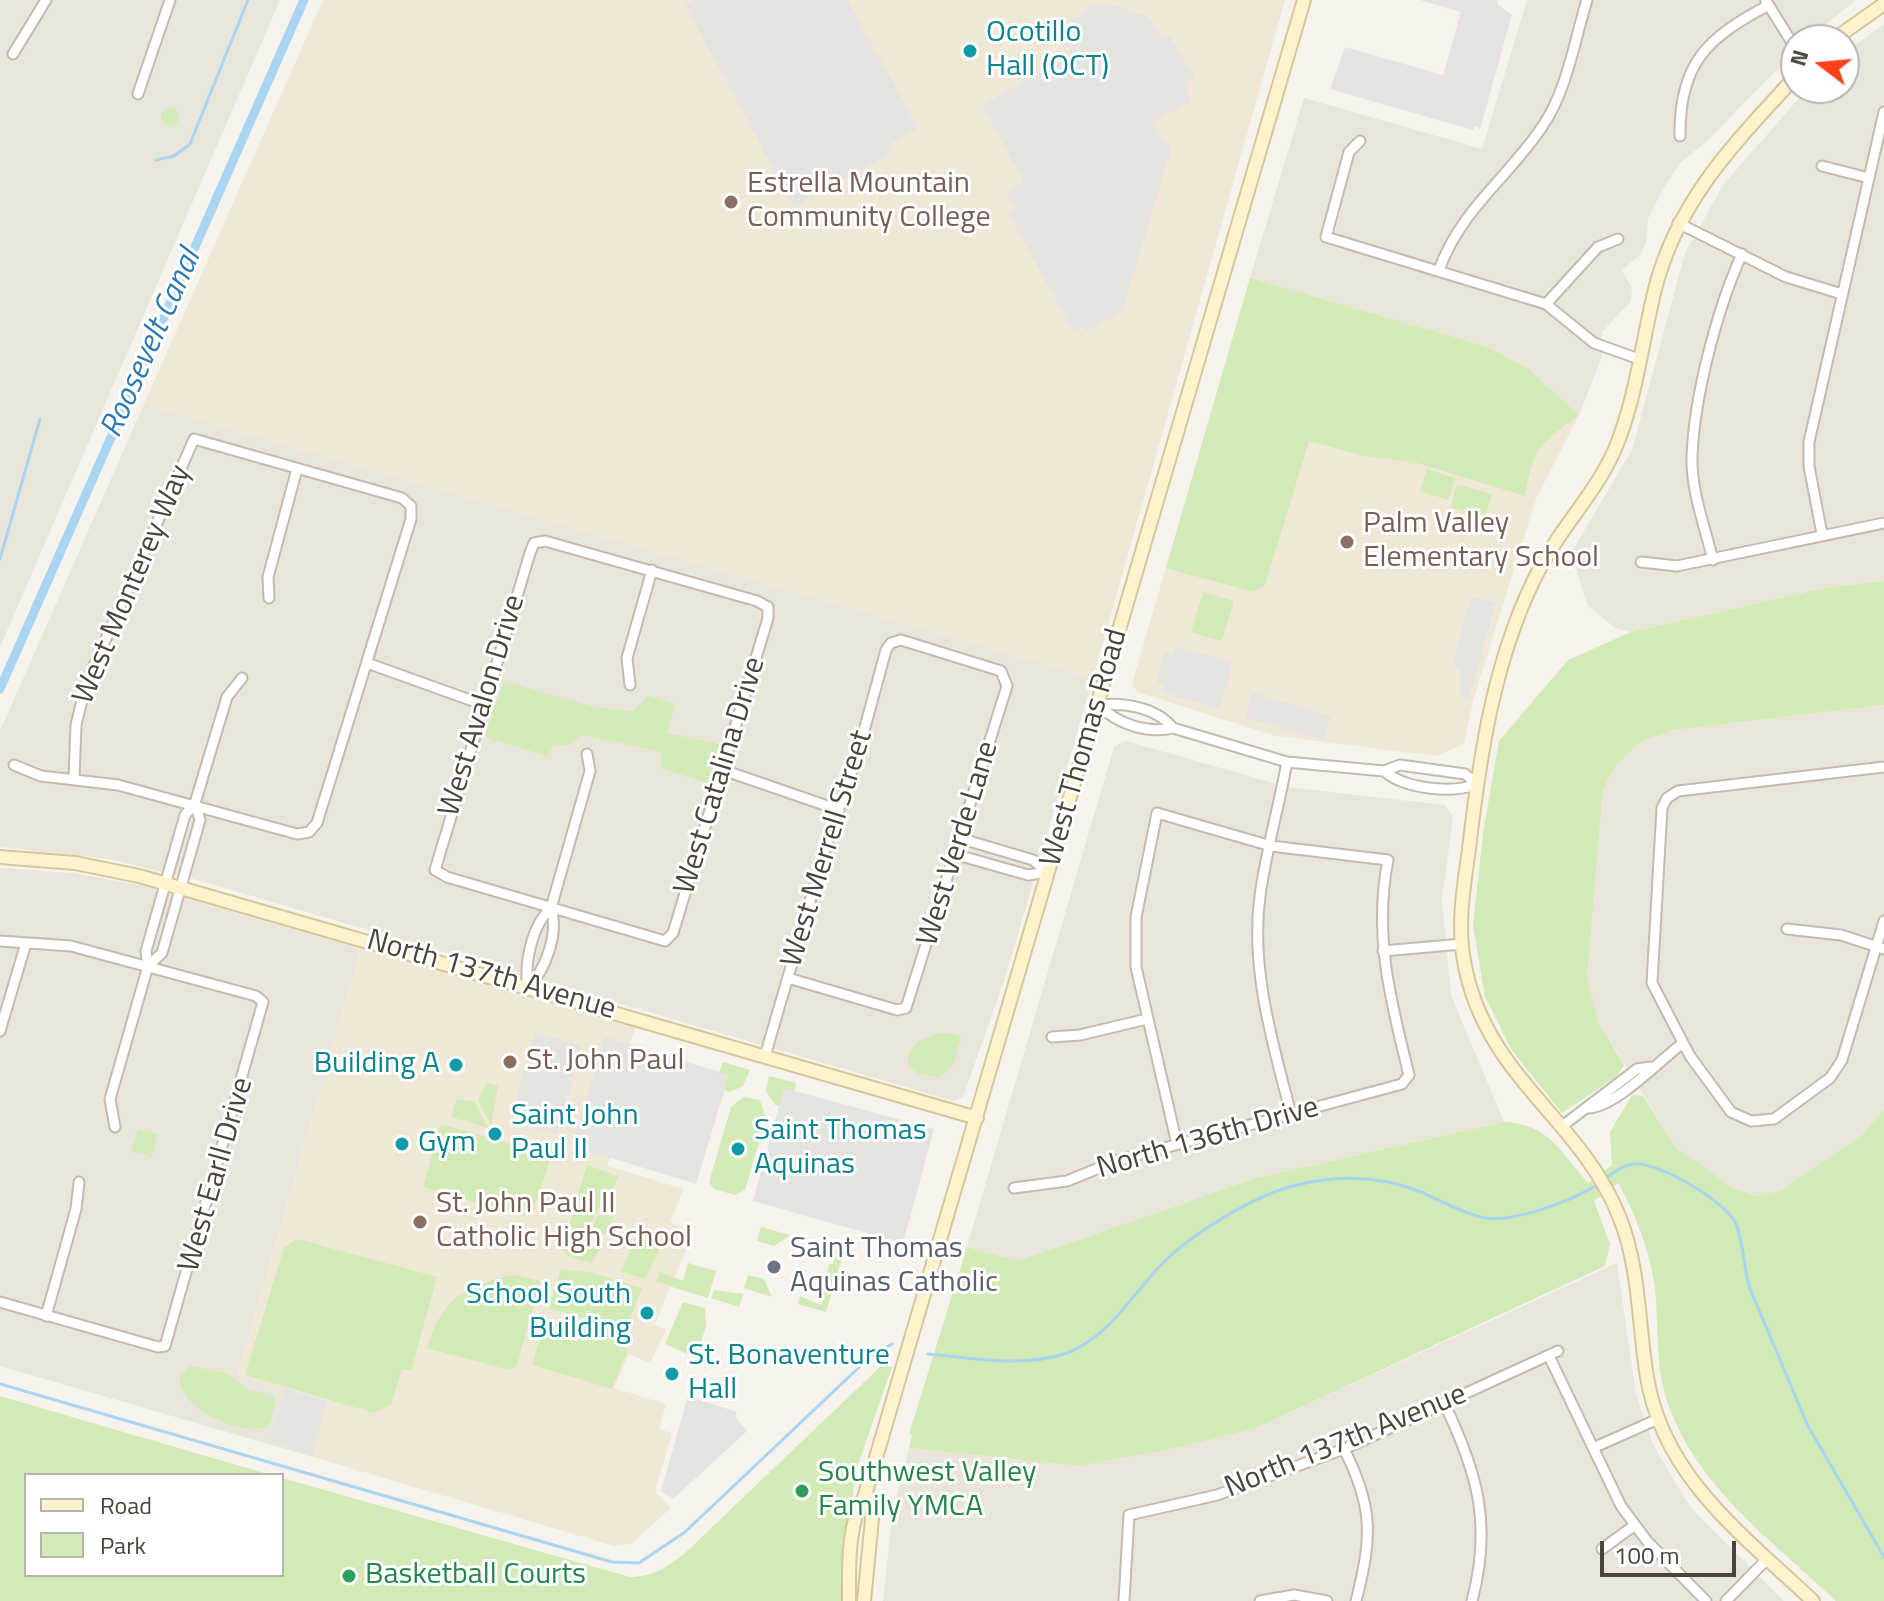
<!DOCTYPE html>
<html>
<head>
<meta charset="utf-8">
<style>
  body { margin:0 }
  #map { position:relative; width:1884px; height:1601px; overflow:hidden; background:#f6f3ec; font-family:"Titillium Web",sans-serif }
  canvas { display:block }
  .legend { position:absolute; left:24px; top:1473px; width:260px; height:104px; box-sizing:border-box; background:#fff; border:2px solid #b7b4b0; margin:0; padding:10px 14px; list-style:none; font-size:24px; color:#4b4439 }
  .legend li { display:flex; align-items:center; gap:16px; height:40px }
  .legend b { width:40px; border:2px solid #b7b4b0 }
  .north { position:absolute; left:1780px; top:24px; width:80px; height:80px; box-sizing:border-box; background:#fff; border:2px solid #b7b4b0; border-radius:50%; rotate:286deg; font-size:22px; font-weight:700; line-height:32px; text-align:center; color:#4b4439 }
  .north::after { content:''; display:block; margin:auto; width:28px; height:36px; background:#fc3f1d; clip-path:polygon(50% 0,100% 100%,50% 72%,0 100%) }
  .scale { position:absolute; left:1600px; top:1541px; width:136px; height:36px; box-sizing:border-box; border:4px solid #4b4439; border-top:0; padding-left:10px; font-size:24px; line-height:28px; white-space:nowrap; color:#4b4439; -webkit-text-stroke:6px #fff; paint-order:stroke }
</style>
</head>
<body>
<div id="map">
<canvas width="1884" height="1601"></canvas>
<ul class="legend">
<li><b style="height:10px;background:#fff3cd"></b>Road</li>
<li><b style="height:22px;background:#d2eab5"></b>Park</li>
</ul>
<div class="north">N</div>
<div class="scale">100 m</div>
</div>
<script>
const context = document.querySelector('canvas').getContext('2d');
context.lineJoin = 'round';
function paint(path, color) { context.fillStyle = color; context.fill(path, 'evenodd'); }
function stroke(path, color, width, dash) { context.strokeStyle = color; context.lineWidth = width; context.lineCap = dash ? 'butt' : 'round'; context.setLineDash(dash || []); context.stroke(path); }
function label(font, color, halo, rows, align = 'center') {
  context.font = font + ' "Titillium Web",sans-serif'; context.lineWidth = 6; context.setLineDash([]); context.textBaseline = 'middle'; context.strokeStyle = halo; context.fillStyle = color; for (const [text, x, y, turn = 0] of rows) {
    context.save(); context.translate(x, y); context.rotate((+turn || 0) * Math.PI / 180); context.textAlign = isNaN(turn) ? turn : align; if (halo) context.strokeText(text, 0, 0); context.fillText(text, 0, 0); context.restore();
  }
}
paint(new Path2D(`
  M0 0H280L0 647Z
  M1527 0H1856L1807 40H1796V50L1707 141 1681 162 1664 187 1648 219 1646 243 1640 255 1622 270 1632 288 1631 301 1602 332 1601 359 1579 415 1526 367 1485 346 1250 278 1304 98 1482 149Z
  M1884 24V581L1824 588 1631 632 1615 628 1587 604 1571 553 1632 450 1685 253 1723 185 1808 88H1844V53Z
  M144 404 1093 678 1004 981 963 1097 954 1101 197 880 109 859 0 847V731Z
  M1884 705V1109L1861 1136 1782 1190 1756 1196 1736 1191 1676 1148 1598 1021 1587 977 1603 790 1614 768 1640 742 1674 730Z
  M1126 741 1287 787 1444 805 1453 816 1442 900 1451 995 1504 1122 1256 1178 1018 1261 967 1247 1114 747Z
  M0 868 73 873 139 885 361 949 238 1374 329 1401 313 1457 0 1366Z
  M1617 1263 1636 1394 1653 1445 1691 1508 1784 1601H883L892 1516 909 1448 1079 1466 1182 1447 1256 1428Z`), '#eae5da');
paint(new Path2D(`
  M285 1389 326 1401 311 1453 270 1442Z`), '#e6e2dd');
paint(new Path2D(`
  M323 0H1285L1093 678 144 404Z
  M1250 278 1485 346 1526 367 1579 415 1536 499 1473 701 1464 744 1436 756 1276 736 1137 692 1132 684Z
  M361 949 635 1028 626 1059 638 1063 607 1166 684 1189 670 1222 693 1233 655 1324 666 1330 650 1363 629 1354 614 1388 666 1404 659 1429 672 1433 655 1491 671 1508 631 1544 614 1546 313 1457 328 1401 238 1375Z`), '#efe8d6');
paint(new Path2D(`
  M161 117a9 9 0 1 1 18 0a9 9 0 1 1-18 0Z
  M1250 278 1485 346 1526 367 1579 415C1538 447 1535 443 1525 496L1414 462 1368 457 1309 441 1265 585 1254 592 1166 568Z
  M1427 469 1455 478 1448 500 1420 491Z
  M1457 484 1492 494 1485 517 1451 507Z
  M1884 581V705L1674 730 1640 742 1614 768 1603 790 1587 977 1598 1021 1624 1065 1617 1076 1562 1113 1511 1049 1485 997 1473 925 1483 833 1499 741 1568 660 1631 632 1824 588Z
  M1203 592 1234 601 1222 641 1191 632Z
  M504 681 598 708 633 711 649 696 675 704 667 733 720 744 708 783 661 768V752L583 735 566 746 554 745 547 756 487 738 486 731Z
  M937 1033 957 1034 961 1039 952 1067 938 1077 918 1074 908 1064C908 1044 921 1040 937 1033Z
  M723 1062 750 1070 743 1086 730 1092 713 1087Z
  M769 1076 796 1083 792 1110 775 1105 766 1091Z
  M486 1083 498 1086 491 1125 478 1100Z
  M1632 1095 1643 1096 1676 1148 1736 1190 1756 1196 1782 1190 1861 1136 1884 1109V1601H1836C1770 1538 1690 1483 1664 1391 1655 1356 1659 1316 1654 1281 1648 1247 1635 1213 1618 1183L1594 1201 1610 1244 1605 1266 1256 1428 1182 1447 1079 1466 909 1448 912 1435 909 1434 967 1247 1018 1261 1256 1178 1504 1122C1550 1125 1560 1151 1588 1183L1612 1165 1610 1132Z
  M743 1097 760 1100 766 1119 745 1190 735 1195 714 1189 709 1182 731 1107Z
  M456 1100 474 1101 488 1128 451 1117Z
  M441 1124 514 1145 550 1161 532 1213 524 1216 423 1187Z
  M138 1129 158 1134 152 1157 131 1151Z
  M587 1165 618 1176 606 1205 601 1203 582 1241 599 1250 592 1263 568 1257 562 1249Z
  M605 1213 614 1217 605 1235 592 1230 597 1217Z
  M640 1226 665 1237 645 1279 621 1272Z
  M761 1227 790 1235 774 1246 757 1241Z
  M297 1239 437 1277 411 1371 402 1369 391 1405 374 1413 245 1375 284 1248Z
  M815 1243 844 1252 826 1312 798 1304 800 1296 821 1305 829 1264H833L836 1254 826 1251 823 1257 812 1254Z
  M688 1263 716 1271 708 1298 656 1282 660 1272 683 1281Z
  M561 1269 589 1272 642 1288 625 1330 549 1308Z
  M515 1275 540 1281 517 1365 509 1370 427 1348C443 1297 465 1284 515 1275Z
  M748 1275 764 1279 772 1297 744 1288Z
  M714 1290 743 1294 739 1307 711 1298Z
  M683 1302 705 1308 706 1326 696 1358 665 1344Z
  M584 1321 618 1330 614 1343 628 1349 612 1389 532 1365 542 1332 578 1342Z
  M882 1365 892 1367 855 1473 843 1601H0V1396L271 1475H26V1575H282V1478L630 1577C652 1577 667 1567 684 1554Z
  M190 1366 227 1373 247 1389 271 1395 276 1401 269 1426C243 1438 178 1409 180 1377Z`), '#d2eab5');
paint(new Path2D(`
  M694 0H848L918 128 889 145 893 152 794 207 685 5Z
  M1420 0H1498L1497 4 1512 15 1480 129 1475 126 1473 130 1330 89 1345 47 1443 75 1461 12Z
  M1106 3 1149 17 1161 38 1169 35 1195 78 1186 83 1191 101 1153 122 1171 150 1122 312 1086 331 1083 326 1073 331 1008 213 1015 209 1005 191 1024 181 982 105 1068 58 1071 49 1063 47 1072 16 1078 18 1090 7Z
  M1471 597 1496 602 1469 699 1461 697 1459 667 1452 665Z
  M1176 646 1232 662 1229 680 1218 709 1162 692 1164 685 1157 682 1165 652 1173 653Z
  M1253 693 1331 716 1324 740 1245 718Z
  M535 1032 582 1046 557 1134 524 1125 517 1113 516 1101Z
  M605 1037 729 1075 696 1184 572 1146Z
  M784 1088 934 1129 903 1243 753 1201Z
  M688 1396 737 1412 735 1417 747 1431 673 1499 661 1491Z`), '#e5e3e0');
stroke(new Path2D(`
  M156 160 174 156 190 144 248 0
  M0 559 40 419
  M1606 1178C1615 1172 1623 1165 1634 1164 1659 1162 1723 1200 1735 1222 1744 1240 1743 1268 1750 1289L1808 1426 1884 1557
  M928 1354C972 1358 1024 1368 1067 1353 1112 1336 1134 1290 1168 1258 1197 1231 1254 1196 1293 1186 1335 1175 1377 1175 1418 1191 1441 1200 1461 1213 1485 1218 1515 1223 1576 1199 1600 1183
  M0 1384 612 1562 639 1563 685 1532 871 1356 892 1344`), '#a9d4f2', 3);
stroke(new Path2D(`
  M0 689 304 0`), '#a9d4f2', 9);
const street = new Path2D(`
  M1766 1 1796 49
  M13 54 46 0
  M138 94 170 0
  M1680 136C1679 63 1708 37 1769 5
  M1360 141 1349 152 1326 237 1546 304 1594 343 1639 359
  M1822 166 1869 178
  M1678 223 1786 277 1842 294
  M1439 270C1461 209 1507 179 1542 127 1567 91 1574 42 1587 0
  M1546 304 1598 247 1618 239
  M1822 534 1809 466V442L1884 112
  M545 541 757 601 768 607V618L673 933 665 941 447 877 435 870 530 553 534 543Z
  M1713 560C1705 527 1691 491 1692 457 1694 397 1717 309 1742 254
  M1641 562 1677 566 1884 523
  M269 598 268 577 297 469
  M367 663 484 705
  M630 685 627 658 652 570
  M1098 705C1118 724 1146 734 1173 728L1287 762 1384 771 1400 765 1465 774 1477 784C1452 794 1405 789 1384 771
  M1098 705C1123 702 1156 707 1173 728
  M1287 762C1279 806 1266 851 1260 896 1250 969 1273 1044 1291 1114
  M14 765 41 776 118 785 297 834 309 832 317 823 411 519V506L402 498 194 439 86 684 76 725 74 779
  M1884 767 1678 791 1667 798 1662 808 1652 983 1690 1056 1731 1112 1751 1121 1774 1119 1830 1078 1842 1060 1884 921
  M723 770 839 810
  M959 838 1033 860 1048 872
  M954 854 1028 875 1048 872
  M1787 929 1841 935 1884 949
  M0 941 71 946 256 996 263 1002 165 1346 158 1347 0 1302
  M1383 951 1462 944
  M148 966 162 953 200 820 195 803
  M528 988C524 963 532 925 551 908L590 771 587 754
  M528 988C546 969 559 933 551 908
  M0 1031 26 943
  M1052 1037 1080 1035 1147 1019
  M765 1056 827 843 858 753 886 650 891 643 901 640 1001 671 1007 686 906 1008 897 1010 788 978
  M1588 1108C1615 1108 1660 1060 1683 1043
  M115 1127 110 1099 148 966 146 951 185 815 195 803 227 697 242 678
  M1561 1127 1637 1069 1650 1067
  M1014 1188 1067 1181 1116 1161 1402 1084 1409 1075C1391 1003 1373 934 1388 860L1271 846 1157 813 1136 917V967L1177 1144
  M46 1316 76 1209 79 1182
  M1549 1356 1621 1506 1647 1541 1706 1601
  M1445 1405C1478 1474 1492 1525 1472 1601
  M1593 1448 1658 1419
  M1344 1449C1374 1508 1372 1538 1356 1601
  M1602 1549 1635 1525
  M1124 1601 1129 1515 1217 1495 1344 1449 1558 1351
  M1260 1601 1294 1595 1327 1601
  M1726 1601 1767 1559`);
const secondary = new Path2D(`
  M1833 40 1884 4
  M1796 76C1735 143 1678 199 1655 289 1642 342 1636 399 1615 449 1597 491 1563 525 1541 566 1495 652 1480 753 1469 849 1464 885 1457 924 1464 961 1484 1076 1580 1118 1619 1216 1640 1267 1638 1323 1647 1377 1663 1477 1744 1536 1813 1601
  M0 857 75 863 139 876 977 1118
  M849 1601C849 1567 847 1525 865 1495L1304 0
  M864 1601 873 1509 865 1495`);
stroke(street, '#c2bbae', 13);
stroke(secondary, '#d6c79b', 16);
stroke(street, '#fff', 9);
stroke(secondary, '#fff3cd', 12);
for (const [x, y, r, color] of [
  [970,51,8,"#0f9aa8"],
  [731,202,8,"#8d6e63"],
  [1347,542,8,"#8d6e63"],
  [510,1062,8,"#8d6e63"],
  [456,1065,8,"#0f9aa8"],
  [495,1134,8,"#0f9aa8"],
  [402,1144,8,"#0f9aa8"],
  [738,1149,8,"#0f9aa8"],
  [420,1222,8,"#8d6e63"],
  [774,1267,8,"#6b7280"],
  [647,1313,8,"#0f9aa8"],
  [672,1374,8,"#0f9aa8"],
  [802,1491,8,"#2e9e5b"],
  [349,1576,8,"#2e9e5b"]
]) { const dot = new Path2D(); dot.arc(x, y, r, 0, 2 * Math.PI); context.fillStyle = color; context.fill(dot); stroke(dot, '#fff', 3); }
label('30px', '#0d838f', '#fff', [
  ["Ocotillo",986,34],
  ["Hall (OCT)",986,68],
  ["Building A",440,1065,"right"],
  ["Saint John",511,1117],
  ["Paul II",511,1151],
  ["Saint Thomas",754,1132],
  ["Aquinas",754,1166],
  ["Gym",418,1144],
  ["School South",631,1296,"right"],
  ["Building",631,1330,"right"],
  ["St. Bonaventure",688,1357],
  ["Hall",688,1391]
], 'left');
label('30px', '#785e54', '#fff', [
  ["Estrella Mountain",747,185],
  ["Community College",747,219],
  ["Palm Valley",1363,525],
  ["Elementary School",1363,559],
  ["St. John Paul",526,1062],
  ["St. John Paul II",436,1205],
  ["Catholic High School",436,1239]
], 'left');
label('30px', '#4b4439', '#fff', [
  ["West Monterey Way",133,585,-67],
  ["West Avalon Drive",483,706,-73],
  ["West Thomas Road",1085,748,-74],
  ["West Catalina Drive",721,776,-73],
  ["West Verde Lane",959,844,-73],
  ["West Merrell Street",828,849,-73],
  ["North 137th Avenue",491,976,16],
  ["North 136th Drive",1208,1139,-16],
  ["West Earll Drive",217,1175,-74],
  ["North 137th Avenue",1346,1442,-22]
]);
label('30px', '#5b616d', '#fff', [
  ["Saint Thomas",790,1250],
  ["Aquinas Catholic",790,1284]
], 'left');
label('30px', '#27864d', '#fff', [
  ["Southwest Valley",818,1474],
  ["Family YMCA",818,1508],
  ["Basketball Courts",365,1576]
], 'left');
label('italic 32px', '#2e7ab2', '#fff', [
  ["Roosevelt Canal",152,344,-66]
]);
</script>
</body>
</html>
